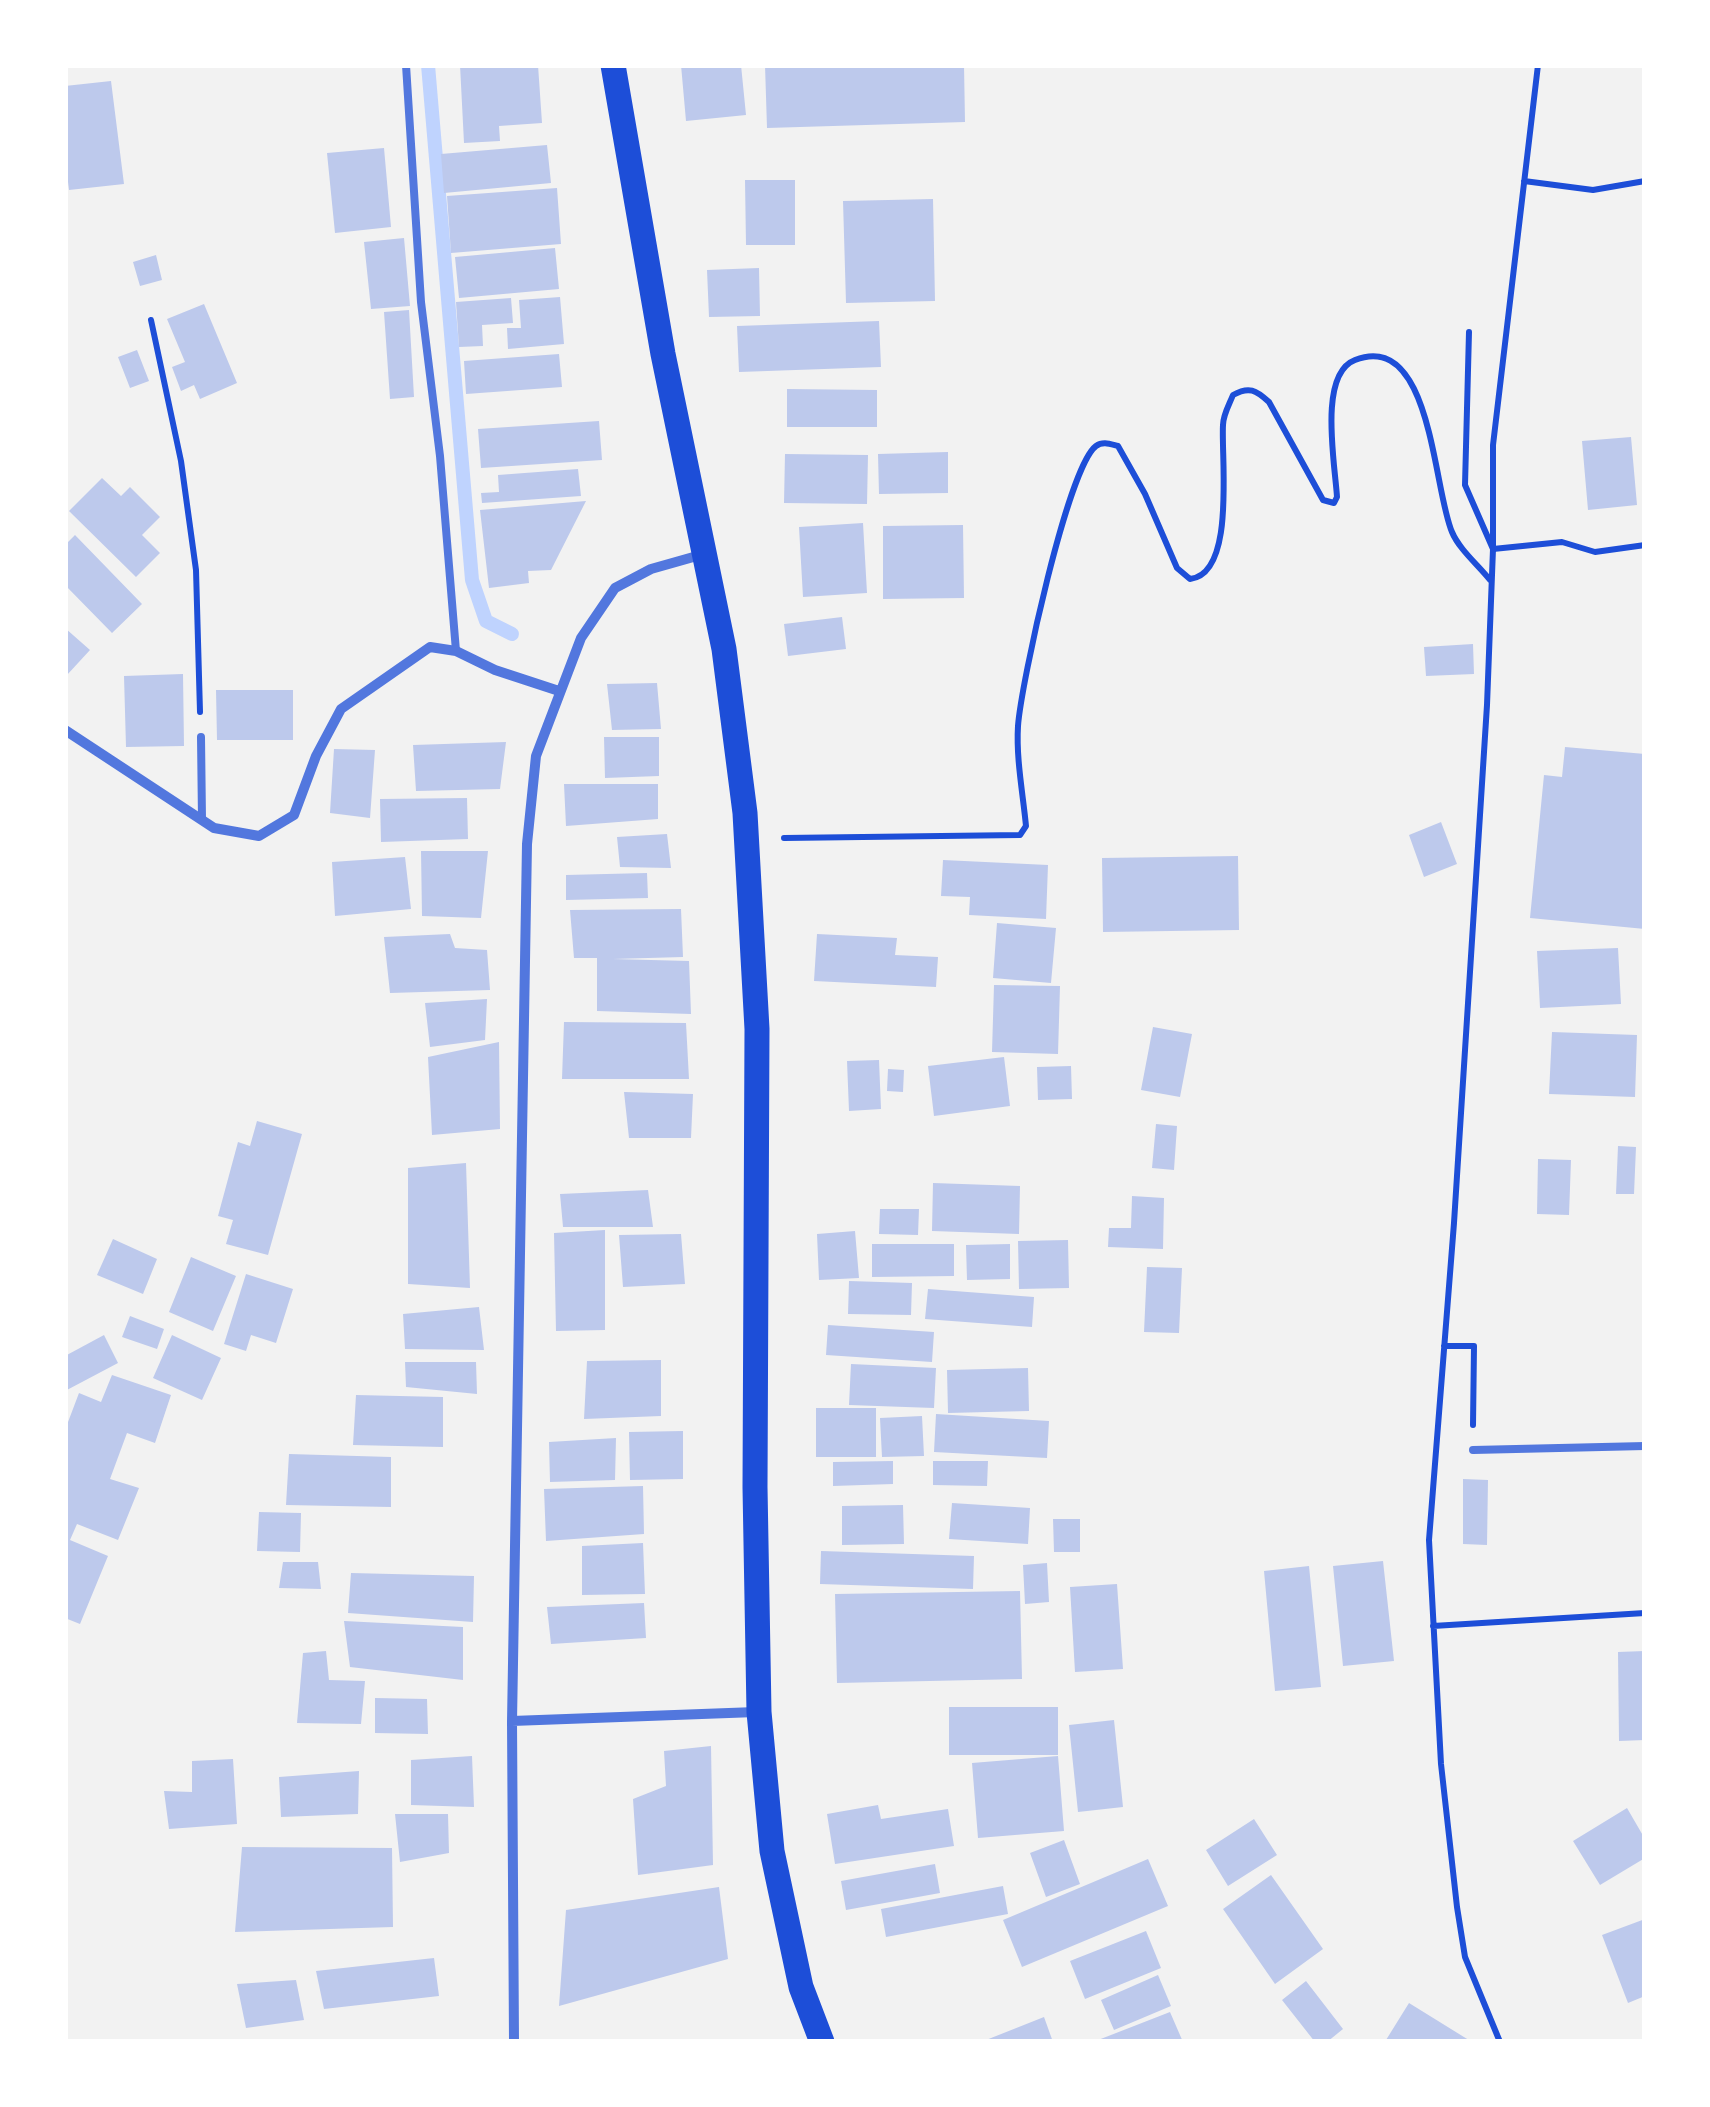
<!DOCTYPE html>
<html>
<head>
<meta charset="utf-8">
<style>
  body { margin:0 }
  #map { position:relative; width:1710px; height:2107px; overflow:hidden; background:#f2f2f2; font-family:"DM Sans",sans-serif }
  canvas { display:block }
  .frame { position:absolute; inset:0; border:68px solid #fff; pointer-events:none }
</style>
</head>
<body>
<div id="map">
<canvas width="1710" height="2107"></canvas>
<div class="frame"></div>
</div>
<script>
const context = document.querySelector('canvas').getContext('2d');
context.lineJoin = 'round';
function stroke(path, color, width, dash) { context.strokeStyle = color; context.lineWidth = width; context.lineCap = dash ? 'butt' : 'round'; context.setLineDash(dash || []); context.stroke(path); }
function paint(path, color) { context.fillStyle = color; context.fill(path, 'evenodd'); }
stroke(new Path2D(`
  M428 65 472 580 486 621 512 634`), '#bfd3fe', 14);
paint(new Path2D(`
  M460 65H538L542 123 499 126 500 141 464 143Z
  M681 65H741L746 115 686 121Z
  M765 65H964L965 122 767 128Z
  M111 81 124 184 69 190 65 158V86Z
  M547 145 551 183 444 193 441 154Z
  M384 148 391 227 335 233 327 153Z
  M745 180H795V245H746Z
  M557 188 561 244 451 253 447 196Z
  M933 199 935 301 846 303 843 201Z
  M404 238 410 306 371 309 364 242Z
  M555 248 559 289 459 298 455 257Z
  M156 255 162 280 140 286 133 262Z
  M759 268 760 316 709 317 707 270Z
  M560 297 564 344 508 349 507 328H521L519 300Z
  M511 298 513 323 482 325 483 346 459 347 456 302Z
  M204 304 237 383 200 399 194 385 181 391 172 367 185 362 167 319Z
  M409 310 414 397 390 399 384 312Z
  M879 321 881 367 739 372 737 326Z
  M137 350 149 381 130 388 118 357Z
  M559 354 562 387 466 394 464 361Z
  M787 389 877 390V427H787Z
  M599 421 602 460 481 468 478 429Z
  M1631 437 1637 505 1588 510 1582 441Z
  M948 452V493L879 494 878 454Z
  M785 454 868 455 867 504 784 503Z
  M578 469 581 496 482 503 481 493 499 492 498 475Z
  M102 478 121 496 130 487 160 517 142 535 160 553 136 577 69 511Z
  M586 501 551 570 528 571 529 583 489 588 480 510Z
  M863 523 867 593 803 597 799 527Z
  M963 525 964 598 883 599V526Z
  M75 535 142 604 112 633 65 585V545Z
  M842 617 846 649 788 656 784 624Z
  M65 628 90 650 67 675 65 673Z
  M1473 644 1474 674 1426 676 1424 647Z
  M183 674 184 746 126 747 124 676Z
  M657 683 661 729 612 730 607 684Z
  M216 690H293V740H217Z
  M604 737H659V776L605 778Z
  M506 742 500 789 416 791 413 745Z
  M1565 747 1645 754V929L1530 918 1544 775 1562 777Z
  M334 749 375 750 370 818 330 813Z
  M564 784H658V819L566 826Z
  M467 798 468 839 381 842 380 799Z
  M1441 822 1457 864 1424 877 1409 835Z
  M667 834 671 868 620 867 617 837Z
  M421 851H488L481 918 422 916Z
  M1238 856 1239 930 1103 932 1102 858Z
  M405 857 411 909 335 916 332 862Z
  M943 860 1048 865 1046 919 969 915 970 897 941 896Z
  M647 873 648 898 566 900V875Z
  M681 909 683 957 613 959 689 961 691 1014 597 1011V958H574L570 910Z
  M997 923 1056 928 1051 983 993 978Z
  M450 934 455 948 487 950 490 990 390 993 384 937Z
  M817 934 897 938 895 955 938 957 936 987 814 981Z
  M1618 948 1621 1004 1540 1008 1537 951Z
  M994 985 1060 986 1058 1054 992 1052Z
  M487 999 485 1040 430 1047 425 1003Z
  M564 1022 686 1023 689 1079H562Z
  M1153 1027 1192 1034 1180 1097 1141 1090Z
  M1552 1032 1637 1035 1635 1097 1549 1094Z
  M499 1042 500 1129 432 1135 428 1057Z
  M1004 1057 1010 1106 934 1116 928 1066Z
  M879 1060 881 1109 849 1111 847 1061Z
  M1071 1066 1072 1099 1038 1100 1037 1067Z
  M888 1069 904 1070 903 1092 887 1091Z
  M624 1092 693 1094 691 1138H629Z
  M257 1121 302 1134 268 1255 226 1244 233 1220 218 1216 238 1142 250 1146Z
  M1156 1124 1177 1126 1174 1170 1152 1168Z
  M1618 1146 1636 1147 1634 1194H1616Z
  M1538 1159 1571 1160 1569 1215 1537 1214Z
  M466 1163 470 1288 408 1284V1168Z
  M933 1183 1020 1186 1019 1234 932 1231Z
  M648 1190 653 1227H563L560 1194Z
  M1132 1196 1164 1198 1163 1249 1108 1247 1109 1228H1131Z
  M880 1209H919L918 1235 879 1234Z
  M605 1230V1330L556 1331 554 1233Z
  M855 1231 859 1278 819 1280 817 1234Z
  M681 1234 685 1284 623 1287 619 1235Z
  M113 1239 157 1259 143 1294 97 1275Z
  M1068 1240 1069 1288 1019 1289 1018 1241Z
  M872 1244H954V1276L872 1277Z
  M1010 1244V1279L967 1280 966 1245Z
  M191 1257 236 1276 213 1331 169 1312Z
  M1147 1267 1182 1268 1179 1333 1144 1332Z
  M246 1274 293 1289 276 1343 251 1335 246 1351 224 1344Z
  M849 1281 912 1283 911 1315 848 1314Z
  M928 1289 1034 1297 1032 1327 925 1319Z
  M479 1307 484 1350 405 1349 403 1314Z
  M130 1316 164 1329 157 1349 122 1337Z
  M828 1325 934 1332 932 1362 826 1355Z
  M104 1335 118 1363 65 1391V1356Z
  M172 1335 221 1358 202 1400 153 1378Z
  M661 1360V1416L584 1419 587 1361Z
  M405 1362H476L477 1394 406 1387Z
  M851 1364 936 1368 934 1408 849 1405Z
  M1028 1368 1029 1411 948 1413 947 1370Z
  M112 1375 171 1395 155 1443 127 1433 110 1479 139 1488 118 1540 77 1524 70 1540 108 1556 80 1624 65 1618V1430L79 1393 101 1402Z
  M356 1395 443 1397V1447L353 1445Z
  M816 1408H876V1457H816Z
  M936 1414 1049 1421 1047 1458 934 1452Z
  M922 1416 924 1456 882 1457 880 1418Z
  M683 1431V1479L630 1480 629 1432Z
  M616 1438 615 1480 550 1482 549 1442Z
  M289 1454 391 1457V1507L286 1505Z
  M893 1461V1484L833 1486V1462Z
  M933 1461H988L987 1486 933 1485Z
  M1463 1479 1488 1480 1487 1545 1463 1544Z
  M643 1486 644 1534 546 1541 544 1489Z
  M952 1503 1030 1508 1028 1544 949 1539Z
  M903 1505 904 1544 842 1545V1506Z
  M259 1512 301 1513 300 1552 257 1551Z
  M1053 1519H1080V1552H1054Z
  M643 1543 645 1594 582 1595V1546Z
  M821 1551 974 1556 973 1589 820 1584Z
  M1383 1561 1394 1661 1343 1666 1333 1566Z
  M283 1562H318L321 1589 279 1588Z
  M1047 1563 1049 1602 1025 1604 1023 1565Z
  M1309 1566 1321 1687 1275 1691 1264 1571Z
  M351 1573 474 1576 473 1622 348 1613Z
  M1117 1584 1123 1669 1075 1672 1070 1587Z
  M1020 1591 1022 1679 837 1683 835 1594Z
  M644 1603 646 1638 551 1644 547 1607Z
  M344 1621 463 1627V1680L350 1667Z
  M326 1651 329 1680 365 1681 361 1724 297 1723 303 1653Z
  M1645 1651V1740L1619 1741 1618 1652Z
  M375 1698 427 1699 428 1734 375 1733Z
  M949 1707H1058V1755H949Z
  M1114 1720 1123 1807 1078 1812 1069 1725Z
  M711 1746 713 1865 638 1875 633 1799 666 1786 664 1751Z
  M472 1756 474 1807 411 1805V1760Z
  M1058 1756 1064 1831 978 1838 972 1763Z
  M233 1759 237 1824 169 1829 164 1791 192 1792V1761Z
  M359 1771 358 1814 281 1817 279 1777Z
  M878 1805 881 1819 948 1809 954 1846 835 1864 827 1814Z
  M1627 1808 1645 1839V1858L1600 1885 1573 1841Z
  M395 1814H448L449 1853 400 1862Z
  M1254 1819 1277 1855 1228 1886 1206 1850Z
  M1064 1840 1080 1884 1046 1897 1030 1853Z
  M242 1847 392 1848 393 1927 235 1932Z
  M1148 1859 1168 1906 1022 1967 1003 1920Z
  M935 1864 940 1893 846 1910 841 1881Z
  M1271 1875 1323 1949 1275 1984 1223 1909Z
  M1003 1886 1008 1914 886 1937 881 1909Z
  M719 1887 728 1959 559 2006 566 1910Z
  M1645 1919V1996L1628 2003 1602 1935Z
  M1146 1931 1161 1968 1085 1999 1070 1961Z
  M434 1958 439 1996 324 2009 316 1971Z
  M1158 1975 1171 2006 1114 2030 1101 2000Z
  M296 1980 304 2020 246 2028 237 1984Z
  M1306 1981 1343 2029 1327 2042H1315L1282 2000Z
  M1409 2003 1472 2042H1390L1386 2040Z
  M1170 2012 1183 2042H1093Z
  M1044 2017 1053 2042H981Z`), '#bdc9ec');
stroke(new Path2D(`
  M1524 181 1593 190 1645 181
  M151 320 181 461 196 570 200 712
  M1469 332 1465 485 1493 549 1562 542 1595 552 1645 545
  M784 838 1020 835 1026 826C1023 794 1016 759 1018 726 1021 684 1068 467 1096 446 1103 441 1110 444 1118 446L1145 494 1177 568 1190 579C1236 574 1221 459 1223 425 1223 415 1229 405 1233 395 1249 386 1256 390 1269 402L1323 500 1334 503 1337 497C1335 464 1318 374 1355 360 1432 330 1433 489 1452 532 1459 549 1478 565 1490 580
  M1444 1346H1474L1473 1425
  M1433 1626 1645 1613
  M1500 2042 1465 1957 1457 1907 1441 1764 1429 1540 1454 1223 1487 705 1493 549V445L1538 65`), '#1d4ed8', 6);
stroke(new Path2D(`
  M406 65 421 302 440 456 456 651
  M201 737 202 820
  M1473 1450 1645 1446`), '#5277de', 8);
stroke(new Path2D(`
  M65 730 214 828 259 836 294 815 316 756 341 709 430 647 456 651 495 670 559 691
  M512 1721 756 1712
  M514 2042 512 1721 527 844 536 756 581 638 615 588 651 569 704 554`), '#5277de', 10);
stroke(new Path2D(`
  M613 65 663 354 724 649 745 813 757 1029 755 1487 759 1712 772 1851 801 1987 822 2042`), '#1d4ed8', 25);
</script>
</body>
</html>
